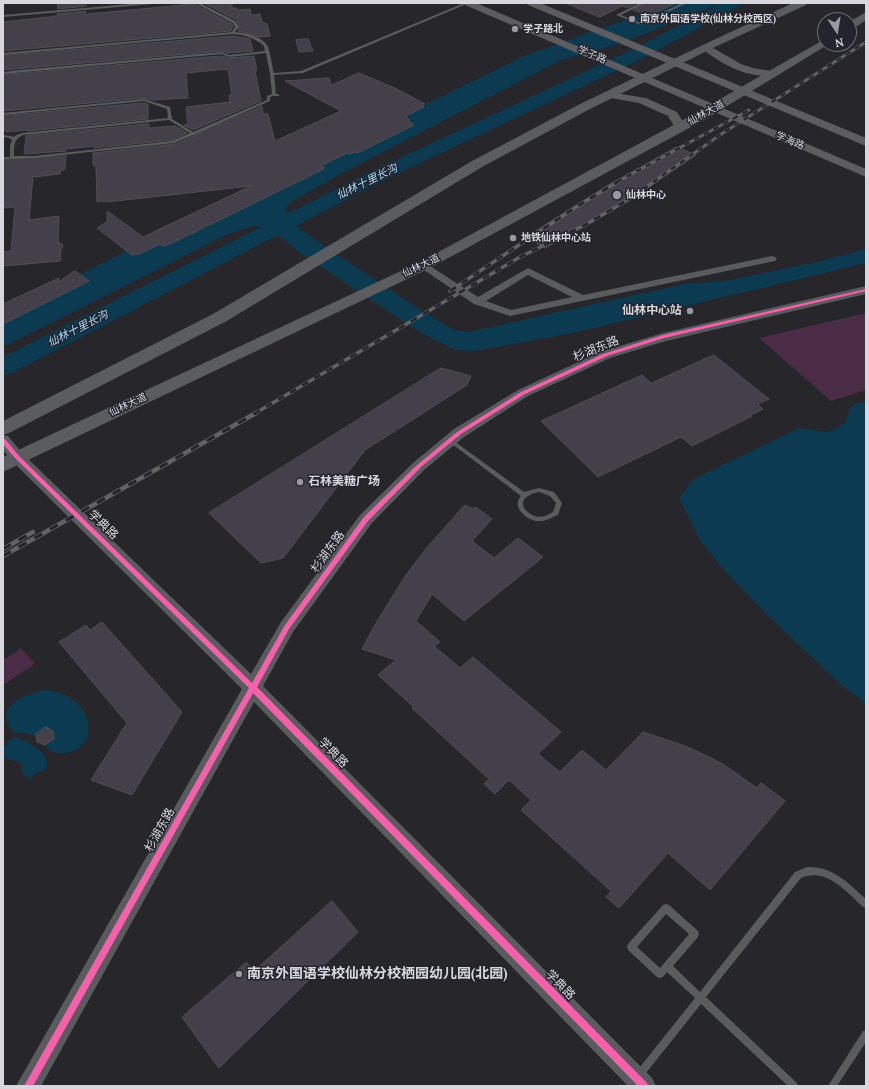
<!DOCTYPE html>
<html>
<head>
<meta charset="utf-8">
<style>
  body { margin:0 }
  #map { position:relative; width:869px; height:1089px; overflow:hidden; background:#26262b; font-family:Lora,serif }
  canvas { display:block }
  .frame { position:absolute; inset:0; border:4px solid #d7d7dd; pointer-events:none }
  .north { position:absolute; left:817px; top:12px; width:40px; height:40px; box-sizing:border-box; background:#24242d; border:1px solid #6c6c73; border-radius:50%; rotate:168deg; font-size:11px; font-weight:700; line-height:16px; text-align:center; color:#d7d7dd }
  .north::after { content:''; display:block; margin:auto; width:14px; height:18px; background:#99999f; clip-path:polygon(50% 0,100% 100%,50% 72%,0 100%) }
</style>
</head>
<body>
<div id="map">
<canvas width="869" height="1089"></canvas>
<div class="frame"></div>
<div class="north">N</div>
</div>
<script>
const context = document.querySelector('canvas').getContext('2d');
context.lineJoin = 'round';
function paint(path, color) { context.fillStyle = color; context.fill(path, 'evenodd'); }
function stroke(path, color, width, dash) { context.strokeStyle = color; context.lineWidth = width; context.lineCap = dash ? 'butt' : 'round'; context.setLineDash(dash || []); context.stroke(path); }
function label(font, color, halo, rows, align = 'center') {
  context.font = font + ' Lora,"Noto Sans SC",serif'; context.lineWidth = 3; context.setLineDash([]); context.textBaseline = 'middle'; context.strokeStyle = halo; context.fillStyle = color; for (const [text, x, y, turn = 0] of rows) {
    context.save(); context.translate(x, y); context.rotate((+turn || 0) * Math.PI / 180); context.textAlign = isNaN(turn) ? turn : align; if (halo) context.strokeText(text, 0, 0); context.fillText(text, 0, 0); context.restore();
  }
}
paint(new Path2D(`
  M866 313V390L831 401 759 338Z
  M21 648 35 664 3 685V660Z`), '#4b2c46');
paint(new Path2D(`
  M672 3H721L622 43 559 61 344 172 289 203 286 211 288 219 315 240 414 306 454 330 469 332 684 284 725 281 817 262 866 249V263L573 333 475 351 455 350 421 333 303 255 270 229 256 226 239 230 224 236 3 347V312L524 56Z
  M866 401V704L841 685 764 612 722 568 699 539 679 498 694 479 799 428 826 432 836 429 845 422 850 408 854 405Z
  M44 690C64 691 82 701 88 722 88 726 89 730 88 734 84 752 56 761 45 745L54 739 53 731 46 727 34 736 19 732 14 734C11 729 5 720 6 714 9 700 32 692 44 690Z
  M15 737C24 739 49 753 47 764 47 766 46 768 45 770L34 774 30 779C23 776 21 773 22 765L19 762 6 759C0 750 6 741 15 737Z`), '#0c3a51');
paint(new Path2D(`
  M722 3H742L740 6 637 61 386 179 12 373 3 375V357L372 171 625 53Z`), '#0c3a51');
const building = new Path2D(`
  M58 3H86V6L58 9Z
  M204 3H232V8H236L239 10 250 9 251 15 260 14 262 22 267 24 270 36 259 37 238 31 240 27 236 20Z
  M566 3H637L627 8 622 6 600 17Z
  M646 3H676L648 16 633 10Z
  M194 4 232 24 233 27 231 31 3 51V22L57 16V14L86 11 85 14Z
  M233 36 250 39 253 51 229 53 222 51 3 70V56Z
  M308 39 313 51 299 52 296 40Z
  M222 56 229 58 254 56 257 71H255L261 101 193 130 184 125 188 124 186 107 230 102 229 95H232L228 69 186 73 188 98 152 100 144 98 3 111V75Z
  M359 73 397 89 425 104 422 106 424 107 404 117 409 119 408 120 414 125 357 153 354 152 350 154 347 153 321 166 325 168 320 171 170 244 163 246 160 244 137 255 135 254 132 255 97 228 107 222V211L143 237 251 186 107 202V201L97 202 96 167 93 165V153L175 144 262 106 263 114H268L275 141 341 111 285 81 327 78H329L331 85Z
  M144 103 148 104V119L27 131V130L6 132V130H3V116Z
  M149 124V128L175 126 187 133 172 140 94 148V146L66 149V151L24 154 26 136Z
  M677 147 696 155 630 200 545 248 526 237 605 187Z
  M66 156 65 168 64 170 60 171V174L33 177 29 220 59 216 58 242 63 245 61 250 60 261 3 266V252L11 251 15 207 3 208V160Z
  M75 271 89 281 3 324V304L59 278 58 282Z
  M714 355 769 399 757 404 763 409 751 415 752 416 692 446 681 437 598 477 541 421 642 375 651 383Z
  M441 368 471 376 467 385 365 450 283 558 261 563 209 513Z
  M465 505 473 509 475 507 492 519 472 541 494 558 518 538 543 557 464 621 432 594 416 621 440 642 434 646 460 668 473 657 561 732 538 754 560 772 582 750 606 770 643 732 685 746 705 755 723 764 757 788 761 783 785 801 710 890 668 853 619 908 606 897 611 891 521 810 531 800 509 780 495 794 484 784 489 779 412 708 414 707 378 675 396 660 362 649 376 623 406 575 425 550Z
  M102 622 182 712 132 795 91 780 127 723 59 642 86 625 90 630Z
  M46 727 53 731 54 739 45 745 37 742 36 734Z
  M332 901 358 932 219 1068 182 1017 246 962 254 971Z`);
paint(building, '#44404a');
stroke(building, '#4f4e52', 1);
paint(new Path2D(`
  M142 3H155L153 4 3 17V15Z
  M195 3H200L235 21 239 27 235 32C245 33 261 36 267 45 270 49 272 67 274 73L301 71 464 3H469L303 73 274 75 276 94H279V96H273L270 97V101L196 134 195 135H193L174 143 34 158 3 159V157H10V146L12 140 9 138 3 137V135L11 136 13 137 17 135 22 133 168 118 167 109 144 101 3 115V113L144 99 170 107 172 119 193 132 267 100V96L272 94 270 74 266 53 229 57 222 54 3 74V72L20 70 222 52 229 55 265 51 264 46C255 38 245 35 233 34L3 55V53L232 32 235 27 233 23ZM169 120 190 133 172 141 34 156H14C14 147 13 139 23 135Z
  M640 3H645L621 15 641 23 682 3H687L641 25 616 15Z
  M450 438 524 492 539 488 554 492 562 503 558 515C551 518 545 522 537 521 526 520 511 507 521 496L448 441 447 440 448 439ZM539 492 550 496 556 503 553 512C551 513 548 515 545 516 531 521 513 502 530 495 532 493 536 493 539 492Z
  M807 867C833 866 848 883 866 899V908L863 907C846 891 826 867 801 878L706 997 797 1083 798 1086H788L701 1004 642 1078 639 1079 636 1078 635 1075 636 1072 695 998 667 972 663 977 660 978 657 977 628 950 627 947 628 944 663 905 666 904 669 905 698 931 699 934 698 937 673 966 700 992 795 872ZM666 914 689 934 660 968 637 947Z
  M866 1030V1042L837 1086H828L863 1031Z`), '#5a5b5d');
paint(new Path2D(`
  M772 256 775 257 777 259 775 261 510 316 474 304 418 266 423 263 427 264 478 297 528 268 583 295ZM528 275 572 297 511 310 486 301Z`), '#5a5b5d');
paint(new Path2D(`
  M866 286V294L666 341 610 358 528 396 464 437 424 470 372 523 293 632 263 686 652 1078 656 1086H628L254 702 41 1086H16L242 689 12 461 3 450V435L8 436 22 453 251 674 281 622 360 515 414 462 454 429 518 390 600 352 663 333Z`), '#5a5b5d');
paint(new Path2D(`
  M463 3H476L866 169V177L465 5Z
  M526 3H540L866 138V146L528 5Z
  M706 44 741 64 753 68 776 72 777 74C774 79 768 77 763 76 739 74 721 63 702 49L701 47Z
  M609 92 646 98 677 112 686 127 684 129H676L668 116 639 103 605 97 603 95 605 93Z`), '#5d5d60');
paint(new Path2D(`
  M793 3H807L806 5 715 47 588 110 482 167 225 322 9 433 3 435V421L213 314 472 161 580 104 707 43Z
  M866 12V20L853 29 849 30V22Z
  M825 39V44H829L704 120 428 269 3 472V457L418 263 694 114Z`), '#5b5c5f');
const railFar2 = new Path2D(`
  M617 182 749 110
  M653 182 723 133 866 42`);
const railFar1 = new Path2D(`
  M450 291 576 207 619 181
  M254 414 520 257 585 225 626 201 655 181`);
const rail = new Path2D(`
  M3 549 33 532
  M3 556 256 413`);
stroke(railFar2, '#626265', 3);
stroke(railFar1, '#626265', 3.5);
stroke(rail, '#626265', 4.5);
stroke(railFar2, '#24242d', 2, [5.5]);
stroke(railFar1, '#24242d', 2.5, [7]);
stroke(rail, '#24242d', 3, [9]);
paint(new Path2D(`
  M866 289V291L664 338 607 356 525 394 461 434 421 467 368 521 289 629 257 687 647 1083 648 1086H638L253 693 33 1086H24L249 688 15 458 3 444V438L5 439 19 456 252 683 285 625 364 517 417 465 457 432 521 392 603 354 663 335Z`), '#f560ab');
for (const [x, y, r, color] of [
  [632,19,4,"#99999f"],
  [515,29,4,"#99999f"],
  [617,195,5,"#99999f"],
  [513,238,4,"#99999f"],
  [690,311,4,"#99999f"],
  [300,482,4,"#99999f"],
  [239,974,4,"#99999f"]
]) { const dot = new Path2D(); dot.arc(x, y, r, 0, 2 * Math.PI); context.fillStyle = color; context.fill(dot); stroke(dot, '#24242d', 1.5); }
label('bold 10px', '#d7d7dd', '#24242d', [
  ["南京外国语学校(仙林分校西区)",640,19],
  ["学子路北",523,29],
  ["仙林中心",626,195],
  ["地铁仙林中心站",521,238]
], 'left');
label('10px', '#d7d7dd', '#24242d', [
  ["学子路",592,55,23],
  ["仙林大道",706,113,-29],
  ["学海路",790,141,23],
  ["仙林大道",421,266,-26],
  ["仙林大道",128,405,-25]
]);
label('italic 11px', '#aaddfc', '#24242d', [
  ["仙林十里长沟",367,182,-26],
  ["仙林十里长沟",78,329,-27]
]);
label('bold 12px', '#d7d7dd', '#24242d', [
  ["仙林中心站",682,311],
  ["石林美糖广场",308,482,"left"]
], 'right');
label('12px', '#d7d7dd', '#24242d', [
  ["杉湖东路",596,349,-22],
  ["学典路",103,525,44],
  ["杉湖东路",328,552,-54],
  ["学典路",333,753,46],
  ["杉湖东路",160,830,-61],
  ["学典路",560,985,46]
]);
label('bold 14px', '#d7d7dd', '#24242d', [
  ["南京外国语学校仙林分校栖园幼儿园(北园)",247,974]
], 'left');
</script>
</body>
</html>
